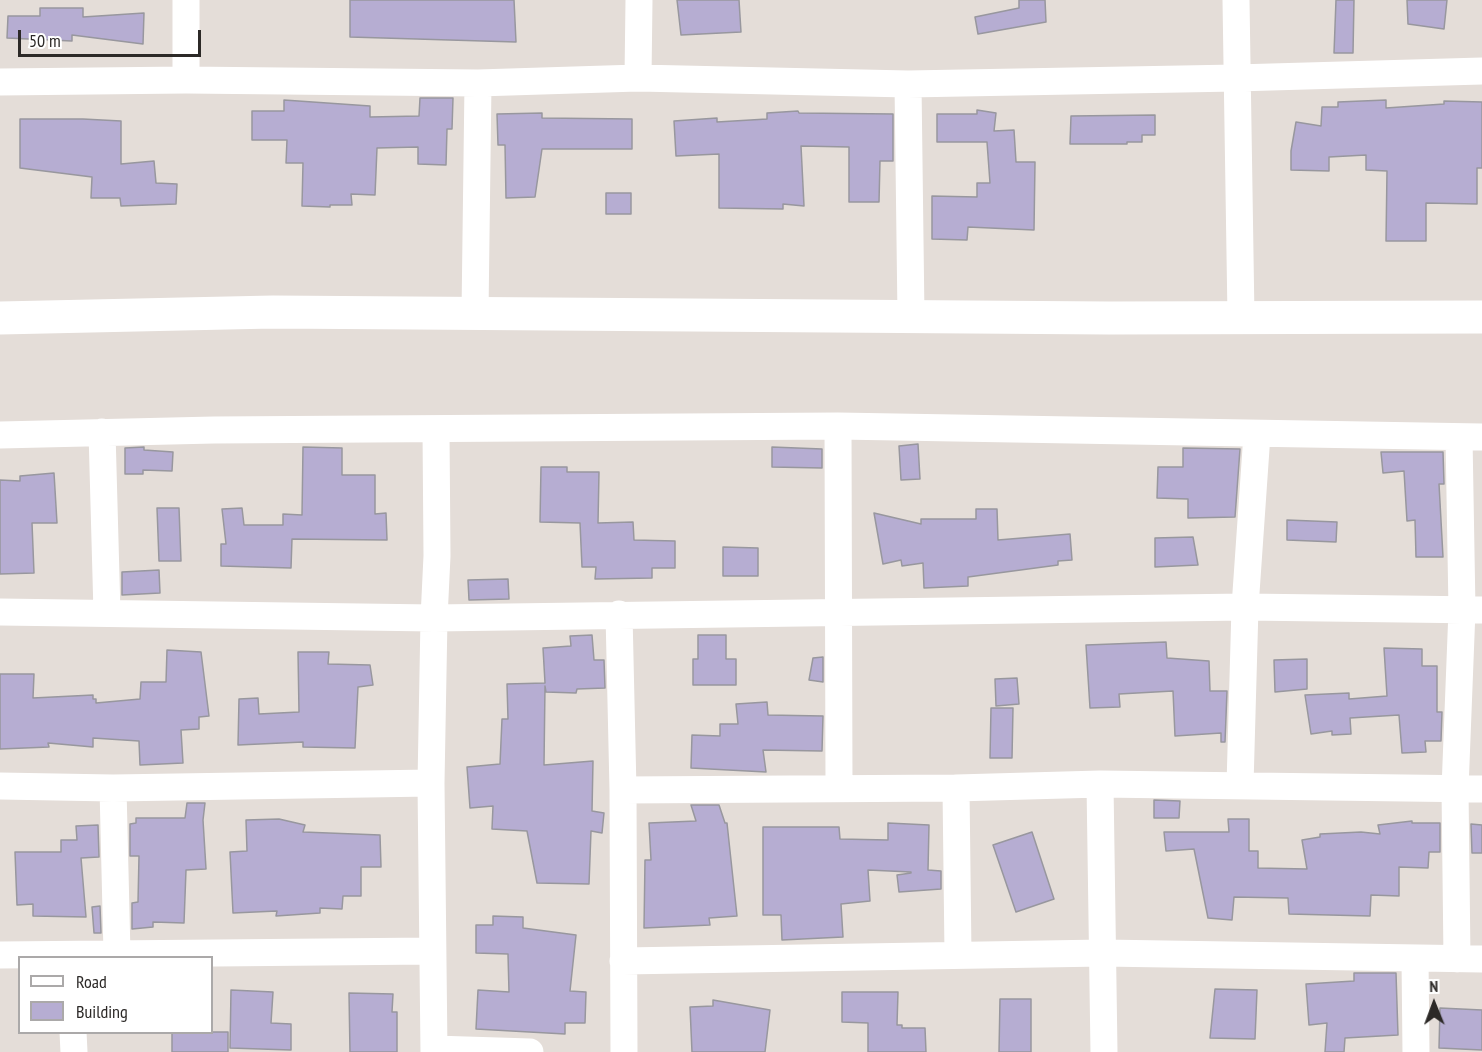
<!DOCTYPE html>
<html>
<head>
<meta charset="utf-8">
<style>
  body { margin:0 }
  #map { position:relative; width:1482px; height:1052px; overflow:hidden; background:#e4ddd8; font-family:"PT Sans Narrow",sans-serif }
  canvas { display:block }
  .legend { position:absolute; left:18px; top:956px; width:195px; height:78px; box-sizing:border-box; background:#fff; border:2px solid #aba9a9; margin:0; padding:8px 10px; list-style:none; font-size:18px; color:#2c2927 }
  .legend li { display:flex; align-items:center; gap:12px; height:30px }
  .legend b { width:30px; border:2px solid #aba9a9 }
  .north { position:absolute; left:1404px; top:974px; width:60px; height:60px; -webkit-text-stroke:4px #fff; paint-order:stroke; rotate:359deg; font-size:16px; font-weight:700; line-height:24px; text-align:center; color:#2c2927 }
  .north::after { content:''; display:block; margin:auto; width:21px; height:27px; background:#2c2927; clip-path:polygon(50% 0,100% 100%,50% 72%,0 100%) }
  .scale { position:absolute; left:18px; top:30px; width:183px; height:27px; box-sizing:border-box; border:3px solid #2c2927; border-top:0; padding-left:8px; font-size:18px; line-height:21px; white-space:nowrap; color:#2c2927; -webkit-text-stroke:4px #fff; paint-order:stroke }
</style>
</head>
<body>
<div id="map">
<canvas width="1482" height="1052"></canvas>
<ul class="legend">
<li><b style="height:8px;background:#fff"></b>Road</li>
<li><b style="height:16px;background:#b6add2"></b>Building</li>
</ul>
<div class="north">N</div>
<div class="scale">50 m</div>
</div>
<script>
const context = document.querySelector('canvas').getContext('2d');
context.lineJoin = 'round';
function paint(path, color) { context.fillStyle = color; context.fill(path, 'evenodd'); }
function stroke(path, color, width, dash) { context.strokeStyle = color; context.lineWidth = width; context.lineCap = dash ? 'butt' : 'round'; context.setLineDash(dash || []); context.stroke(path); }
const building = new Path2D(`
  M350 0H514L516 42 350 37Z
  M677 0H739L741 32 681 35Z
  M1019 0H1045L1046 22 978 34 975 17 1019 8Z
  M1336 0H1354L1353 53H1334Z
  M1407 0H1447L1444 29 1408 24Z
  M40 8H83V17L144 13 143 44 72 35V41L7 38 8 16H40Z
  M420 98H453L452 129H447L446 165 418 164V147L377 148 375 195 351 194 352 205H330V207L302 206 303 163H286L287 140H252V111H284V100L370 106V117L419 116Z
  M1386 100V108L1444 104V101L1482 102V168H1477V204L1426 203V241H1386L1387 171 1366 170V155L1329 157V171L1291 170V151L1296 122 1321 126 1322 107H1338V102Z
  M977 110 996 113 994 131 1014 130 1016 162H1035L1034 230 968 227 967 240 932 239V196L977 197V183H990L987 142H937V114H977Z
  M798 111 799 113 893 114V161H880L879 202H849V147L801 146 804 206 783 204V209L719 208V154L676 156 674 121 717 118V122L767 119V113Z
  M542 113V118L632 119V149H542L535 197 506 198 505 145H498L497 114Z
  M1155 115V135H1142V142H1127V144H1070L1071 116Z
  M20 119H83L121 121V164L154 161 156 183 177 184 176 204 121 206 120 198H91L92 177 20 168Z
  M606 193H631V214H606Z
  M918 444 920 479 901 480 899 446Z
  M144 447V450L173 452 172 471 143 470V474H125V448Z
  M303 447 342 448V475H375V514L386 513 387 540 292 539 291 568 221 566V544H226L222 509 242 508 244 525H283V514L302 515Z
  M772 447 822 449V468L772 467Z
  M1183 448 1240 449 1235 517 1188 518V499L1157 498 1158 467H1183Z
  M1381 452H1443L1444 484H1439L1443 557H1416L1415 520 1407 521 1404 471 1383 473Z
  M541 467H567V472H599L598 523 633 522 634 540 675 541V568H652V578L595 579 596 567H582L580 523 540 522Z
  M54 473 57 523H32L34 573 0 574V480L20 481V476Z
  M157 508H179L181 561H159Z
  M976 509H997L998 540 1070 534 1072 560 1058 561V565L968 577V586L924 588 923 563 902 566 901 560 883 564 874 513 921 524V519H976Z
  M1287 520 1337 522 1336 542 1287 540Z
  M1193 537 1198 565 1155 567V538Z
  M723 547 758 548V576H723Z
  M159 570 160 593 122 595V572Z
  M508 579 509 599 469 600 468 580Z
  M592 635 594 660H604L605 688 577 689 576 693 546 692 545 686 544 765 593 761 592 811 604 813 602 833 591 831 589 884 537 883 527 831 492 829 493 806 470 808 467 767 500 764 502 719H508L507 684 545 683 543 648 571 646 570 636Z
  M698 635H726V659H736V685H693V659H698Z
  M1166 642 1167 658 1209 661 1210 691H1227L1225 742H1221V733L1175 736 1173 691 1119 694 1120 707 1090 708 1086 645Z
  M1384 648 1422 649V666H1437V712H1442L1441 741H1425L1426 752 1402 753 1399 715 1350 718 1351 734 1332 735V731L1311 734 1305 695 1349 693V699L1387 696Z
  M167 650 201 652 209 716 199 717V729L181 730 183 763 140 765 139 741 93 738V747L48 743 49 747 0 749V674H34L33 698 93 695V699H96V703L140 699 141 682H166Z
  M298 652H329L328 664 370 665 373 685 358 687 355 748 303 747V742L238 745 239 699 258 698 259 714 299 712Z
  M823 657V682L809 680 813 658Z
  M1307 659V689L1275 692 1274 660Z
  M1017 678 1019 704 996 706 995 679Z
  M767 702 768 715 823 716 822 751 763 750 766 772 691 768 692 735 720 736V724H738L736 704Z
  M991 708H1013L1012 758H990Z
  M1154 800 1180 801 1179 818H1154Z
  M187 803H205L203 820 206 869 186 870 184 923 153 922V927L132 929V903L138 902 139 856H130V824L136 823V818H185Z
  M691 805H719L725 823H727L737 916 709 918 710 925 644 928 645 860H651L649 823 696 821Z
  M279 819 305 825 303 832 380 835 381 867H361V896H343L342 909 320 908V913L276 916 277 911 233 913 230 852 247 851 246 820Z
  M1228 819H1249V851H1258V868L1307 869 1302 840 1320 837V834L1361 832 1380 834 1378 825 1412 821V823H1440V852H1429L1428 868 1399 867V896L1371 895 1370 916 1289 914 1288 898 1234 897 1232 920 1208 918 1194 849 1166 851 1164 832H1229Z
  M888 823 929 825 928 870 941 871V889L899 892 897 875 911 873V872L868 870 870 901 841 904 843 937 782 940 781 915H763V827H839L840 839 888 840Z
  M1471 824 1482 825V853H1472Z
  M98 825 99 857 81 858 86 917 33 916V904L17 905 15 852H61V840H77L76 826Z
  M1032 832 1054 899 1016 912 993 845Z
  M100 906 101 933H94L92 907Z
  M493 916 523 917V928L576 935 570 991 586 992 585 1023H565V1034L476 1029 478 990 509 992 508 954 476 953V925H493Z
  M1354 973H1396L1398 1035 1345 1038 1344 1052H1325L1327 1023 1309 1025 1306 984 1354 981Z
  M1215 989 1257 990 1255 1039 1210 1038Z
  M231 990 273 992 271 1023 291 1024V1050L230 1048Z
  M842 992H898L897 1025H902V1028H925L926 1052H868V1023L842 1022Z
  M349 993 393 994 392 1012H397V1052H350Z
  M1000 999H1031V1052H999Z
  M713 1000 770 1010 765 1052H692L690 1007 713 1006Z
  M1440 1008 1482 1010V1050L1439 1048Z
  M172 1032H228V1052H172Z`);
paint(building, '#b6add2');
stroke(building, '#98979e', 1.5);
stroke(new Path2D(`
  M1236 0 1241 317
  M638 78 639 0
  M186 80V0
  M0 82 186 80 478 83 638 78 908 84 1236 78 1482 71
  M908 84 911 317
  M475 313 478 83
  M838 426 839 788
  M102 432 107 613
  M0 435 214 430 838 426 1482 437
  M0 612 434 618 1245 607 1482 610
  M619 614 623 790 624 1052
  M1100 784 1104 1052
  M1240 785 1245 607 1257 434
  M0 786 113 788 431 783
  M113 788 117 954
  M956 788 958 955
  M623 790 956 788 1100 784 1482 789
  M0 955 431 951
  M1415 959 1416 1052
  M1457 959 1455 789 1462 610 1459 437
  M623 961 1103 953 1482 959
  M73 1032 74 1052
  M434 1049 530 1052
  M434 1052 431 783 434 618 437 556 436 430`), '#fff', 27);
stroke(new Path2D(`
  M0 318 273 312 1109 318 1482 317`), '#fff', 33);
</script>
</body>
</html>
